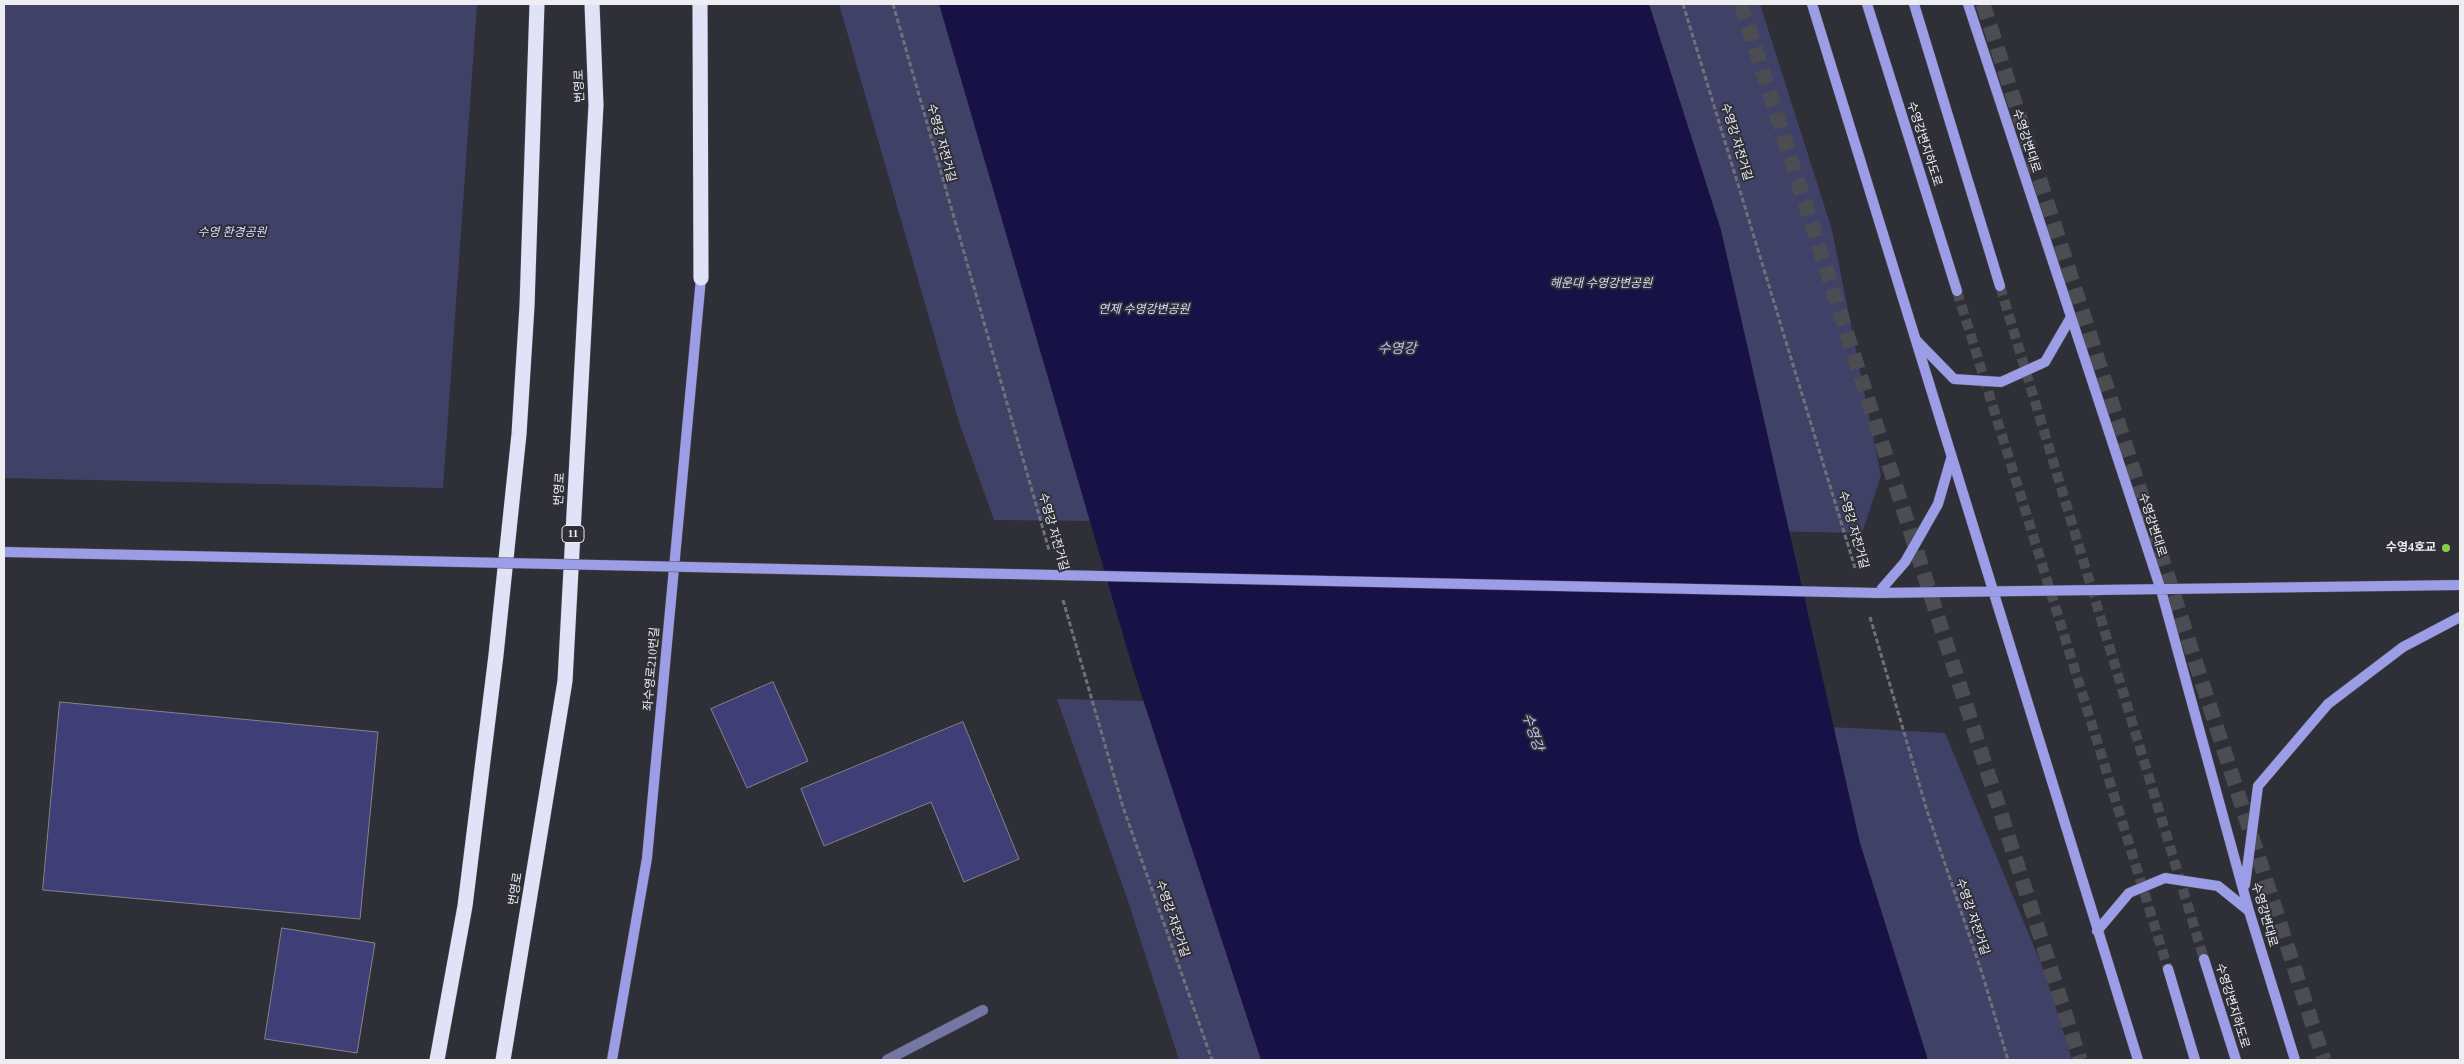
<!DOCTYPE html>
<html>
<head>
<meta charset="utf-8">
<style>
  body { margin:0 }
  #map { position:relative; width:2464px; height:1064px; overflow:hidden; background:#2f2f37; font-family:"Times New Roman",serif }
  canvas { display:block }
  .frame { position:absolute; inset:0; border:5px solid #ededf2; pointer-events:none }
</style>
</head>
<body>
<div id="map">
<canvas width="2464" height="1064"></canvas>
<div class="frame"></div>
</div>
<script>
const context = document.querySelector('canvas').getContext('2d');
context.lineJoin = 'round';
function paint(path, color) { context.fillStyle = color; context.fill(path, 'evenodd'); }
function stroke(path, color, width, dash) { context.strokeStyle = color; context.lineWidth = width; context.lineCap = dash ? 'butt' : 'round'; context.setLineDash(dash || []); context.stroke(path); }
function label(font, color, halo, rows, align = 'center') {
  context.font = font + ' "Times New Roman","Noto Sans KR",serif'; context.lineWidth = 4; context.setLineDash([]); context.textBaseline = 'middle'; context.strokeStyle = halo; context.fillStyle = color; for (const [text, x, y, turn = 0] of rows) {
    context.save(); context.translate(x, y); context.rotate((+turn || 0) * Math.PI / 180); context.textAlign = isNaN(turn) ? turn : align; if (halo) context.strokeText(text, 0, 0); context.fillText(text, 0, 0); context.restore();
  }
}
paint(new Path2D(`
  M4 4H477L443 488 4 478Z
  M839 4H1760L1832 230 1881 476 1862 533 1425 524 994 520 959 422Z
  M1057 699 1466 708 1945 733 2045 973 2072 1060H1179L1129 904Z`), '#404167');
paint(new Path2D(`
  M939 4H1649L1721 230 1860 843 1928 1060H1261L1133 669Z`), '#181146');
const building = new Path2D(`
  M773 682 808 761 747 788 711 709Z
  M60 702 378 732 360 919 43 890Z
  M963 722 1019 859 964 882 931 802 824 846 801 789Z
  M282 928 375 943 357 1053 265 1039Z`);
paint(building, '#3f3e77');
stroke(building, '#83848d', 1);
stroke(new Path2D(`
  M2000 286 2204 959
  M1957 291 2168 969`), '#4c4c53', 10, [10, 5]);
stroke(new Path2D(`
  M1741 4 2080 1060
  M1983 4 2324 1060`), '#4c4c53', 15, [15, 8]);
const street = new Path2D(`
  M887 1060 983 1010`);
const secondary = new Path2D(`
  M1812 4 2138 1060
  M1867 4 1957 291
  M1914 4 2000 286
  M1968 4 2161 590 2249 911 2295 1060
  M1916 340 1954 379 2001 382 2045 362 2071 317
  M1878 593 2460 585
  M1878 593 1905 562 1938 504 1951 459
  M2245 885 2258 786 2328 704 2403 647 2460 617
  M2097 931 2129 893 2165 878 2218 886 2249 911
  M2204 959 2236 1060
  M2168 969 2195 1060
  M612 1060 647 858 701 278`);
const highway = new Path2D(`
  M700 4 701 278
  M437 1060 465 906 496 655 519 434 527 306 537 4
  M503 1060 565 681 596 105 592 4`);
stroke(street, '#4a4a51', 11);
stroke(secondary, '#4a4a51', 11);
stroke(highway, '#4a4a51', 16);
stroke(new Path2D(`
  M893 4 1049 550
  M1683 4 1855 568
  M1063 600 1123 807 1212 1060
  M1870 617 1928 814 1982 973 2008 1060`), '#707077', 3, [5, 2.5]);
stroke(street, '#7476a4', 10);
stroke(secondary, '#9b9de6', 10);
stroke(highway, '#e0e2f8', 15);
const secondaryBridge = new Path2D(`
  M4 552 1878 593`);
stroke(secondaryBridge, '#4a4a51', 11, []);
stroke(secondaryBridge, '#9b9de6', 10);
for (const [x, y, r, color] of [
  [2446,548,5,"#8ace47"]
]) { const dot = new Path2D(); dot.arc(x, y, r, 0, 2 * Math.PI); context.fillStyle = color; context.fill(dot); stroke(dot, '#2f2f37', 2); }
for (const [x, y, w] of [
  [573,534,22]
]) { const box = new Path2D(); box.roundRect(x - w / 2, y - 8.5, w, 17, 4); context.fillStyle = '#2f2f37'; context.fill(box); stroke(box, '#ededf2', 1); }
label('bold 11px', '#ededf2', null, [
  ["11",573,534]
]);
label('12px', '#ededf2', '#2f2f37', [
  ["번영로",580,86,-92],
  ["수영강변대로",2026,141,72],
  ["수영강 자전거길",1736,142,73],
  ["수영강 자전거길",941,143,75],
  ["수영강변지하도로",1924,144,72],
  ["번영로",560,489,-87],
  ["수영강변대로",2152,525,72],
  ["수영강 자전거길",1853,530,74],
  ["수영강 자전거길",1053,532,74],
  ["좌수영로210번길",652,669,-85],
  ["번영로",516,889,-81],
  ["수영강변대로",2264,915,74],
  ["수영강 자전거길",1972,917,71],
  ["수영강 자전거길",1172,919,71],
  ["수영강변지하도로",2232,1006,73]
]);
label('italic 12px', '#d8daff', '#2f2f37', [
  ["수영 환경공원",232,233],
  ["해운대 수영강변공원",1601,284],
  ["연제 수영강변공원",1144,310]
]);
label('bold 12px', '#ededf2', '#2f2f37', [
  ["수영4호교",2436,548]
], 'right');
label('italic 14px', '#bec1f6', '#2f2f37', [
  ["수영강",1397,349],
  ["수영강",1532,732,72]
]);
</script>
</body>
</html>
